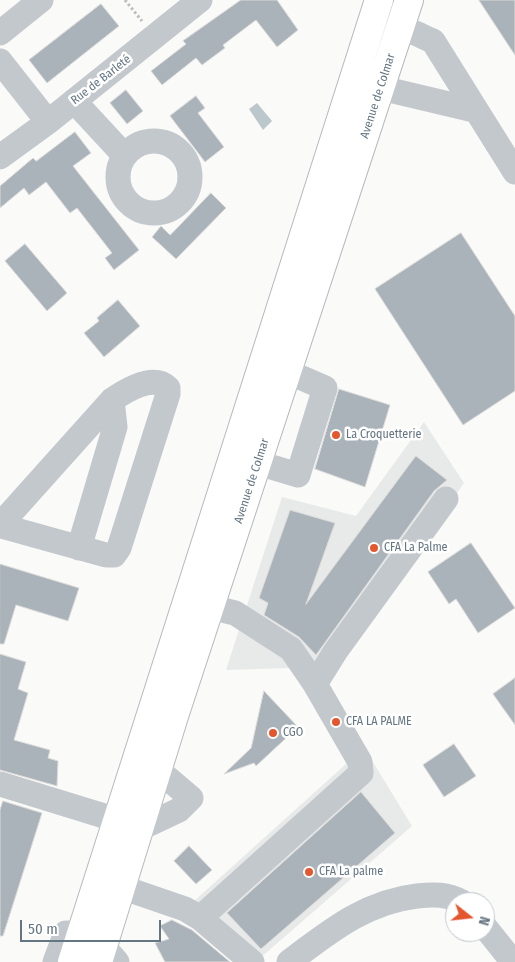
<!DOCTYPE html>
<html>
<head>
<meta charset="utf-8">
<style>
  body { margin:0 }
  #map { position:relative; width:515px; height:962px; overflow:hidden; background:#fafaf8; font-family:"Fira Sans Condensed",sans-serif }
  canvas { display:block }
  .north { position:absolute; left:445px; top:892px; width:50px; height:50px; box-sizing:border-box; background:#fff; border:1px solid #c1c8cd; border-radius:50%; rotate:106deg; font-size:14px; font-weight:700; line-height:20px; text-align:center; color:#657683 }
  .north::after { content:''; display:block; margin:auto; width:18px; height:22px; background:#e4572e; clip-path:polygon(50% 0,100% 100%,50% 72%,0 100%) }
  .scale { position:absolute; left:20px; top:920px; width:141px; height:22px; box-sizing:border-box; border:2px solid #657683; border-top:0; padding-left:6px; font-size:15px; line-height:18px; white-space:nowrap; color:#657683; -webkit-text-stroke:4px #fff; paint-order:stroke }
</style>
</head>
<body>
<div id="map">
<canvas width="515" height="962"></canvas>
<div class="north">N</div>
<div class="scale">50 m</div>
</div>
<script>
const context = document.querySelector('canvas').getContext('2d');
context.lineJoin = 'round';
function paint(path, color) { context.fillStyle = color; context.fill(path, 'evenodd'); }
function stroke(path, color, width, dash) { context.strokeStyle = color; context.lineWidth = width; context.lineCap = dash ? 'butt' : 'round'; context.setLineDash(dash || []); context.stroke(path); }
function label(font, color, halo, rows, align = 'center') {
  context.font = font + ' "Fira Sans Condensed",sans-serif'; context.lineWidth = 5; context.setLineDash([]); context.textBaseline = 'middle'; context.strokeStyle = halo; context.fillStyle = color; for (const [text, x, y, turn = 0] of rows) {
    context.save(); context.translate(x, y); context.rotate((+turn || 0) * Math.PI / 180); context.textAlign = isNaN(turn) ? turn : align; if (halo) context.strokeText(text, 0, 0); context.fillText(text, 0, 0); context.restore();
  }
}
paint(new Path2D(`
  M424 422 464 483 324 682 412 826 259 959 193 902 347 763 291 668 226 670 282 497 356 516Z`), '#e8e9e9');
paint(new Path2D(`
  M257 103 272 121 263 130 249 109Z`), '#bbc7cb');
const building = new Path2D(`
  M241 0H277L298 30 277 47 256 20 223 45 225 48 202 65 196 58 162 85 151 71 186 44 183 41Z
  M479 0H515V55Z
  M101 4 119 26 47 83 29 60Z
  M126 90 143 111 127 124 110 103Z
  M196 96 205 108 198 113 224 147 205 162 170 116Z
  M75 132 91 153 73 166 139 250 114 270 105 258 112 253 77 208 70 213 46 182 29 195 24 188 0 208V186L33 158 36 161Z
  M211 193 226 208 176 259 152 237 161 226 170 235Z
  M461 233 515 316V391L463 425 375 289Z
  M25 244 67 293 47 311 5 261Z
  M118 300 140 326 104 357 84 333 99 321 97 318Z
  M339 389 390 405 365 487 315 469Z
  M416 456 447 480 434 491 316 655 299 637 264 615 268 603 259 598 290 510 335 523 306 604Z
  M471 543 515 608 478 633 456 599 449 604 428 572Z
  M0 564 79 588 68 621 16 605 4 644H0Z
  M0 654 26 662 18 689 28 693 14 740 50 750 48 758 58 761 57 786 0 770Z
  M515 678V725L493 694Z
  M264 691 298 727 256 766 254 763 224 774 251 748Z
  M454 744 476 776 444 797 423 765Z
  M361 792 395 833 261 949 227 913Z
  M3 801 42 813 3 936H0V810Z
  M189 846 212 870 196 884 174 861Z
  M172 920 192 930 230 962H165L155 943 169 939 160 926Z`);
paint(building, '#aab3b9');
stroke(building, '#dcdcda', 1);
const major = new Path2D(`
  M72 962 379 0
  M98 962 174 716 409 0`);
stroke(major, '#b5babe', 30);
stroke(new Path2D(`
  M125 0 142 21`), '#bbbfc2', 3, [2.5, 2.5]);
stroke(new Path2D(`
  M0 33 41 0
  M382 38C407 25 409 31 433 41L515 172
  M0 61 48 122
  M360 83 474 110
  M74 101 124 155
  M118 177a36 36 0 1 1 72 0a36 36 0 1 1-72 0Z
  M0 157 48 122 200 0
  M258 463 298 475 325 388 295 375 291 364
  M0 525 112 400C125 391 153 373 168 388V394L119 548 114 555H106L5 527 1 524
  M79 548 115 427 112 400
  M315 684 335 652 446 499
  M0 784 117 820
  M141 828 179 810 191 798 158 770
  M121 887 185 909 200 918 252 962
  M200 918 361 773 360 762 315 684 291 649 235 613 210 607
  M485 927 513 962
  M103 946 117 962
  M55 962 66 933H81
  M289 962C329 932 365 902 417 896 434 894 447 894 462 902`), '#c3c8cc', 25);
stroke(major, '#fff', 28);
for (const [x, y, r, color] of [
  [336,435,5,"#e4572e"],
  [374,548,5,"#e4572e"],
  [336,722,5,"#e4572e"],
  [273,733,5,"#e4572e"],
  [309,872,5,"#e4572e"]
]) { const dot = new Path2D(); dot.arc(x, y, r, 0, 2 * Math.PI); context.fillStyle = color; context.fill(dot); stroke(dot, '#fff', 2); }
label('12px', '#657683', '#fff', [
  ["Rue de Barleté",101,80,-38],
  ["Avenue de Colmar",378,96,-72],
  ["Avenue de Colmar",252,481,-72]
]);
label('12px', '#657683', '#fff', [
  ["La Croquetterie",346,435],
  ["CFA La Palme",384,548],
  ["CFA LA PALME",346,722],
  ["CGO",283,733],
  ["CFA La palme",319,872]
], 'left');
</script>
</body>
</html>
